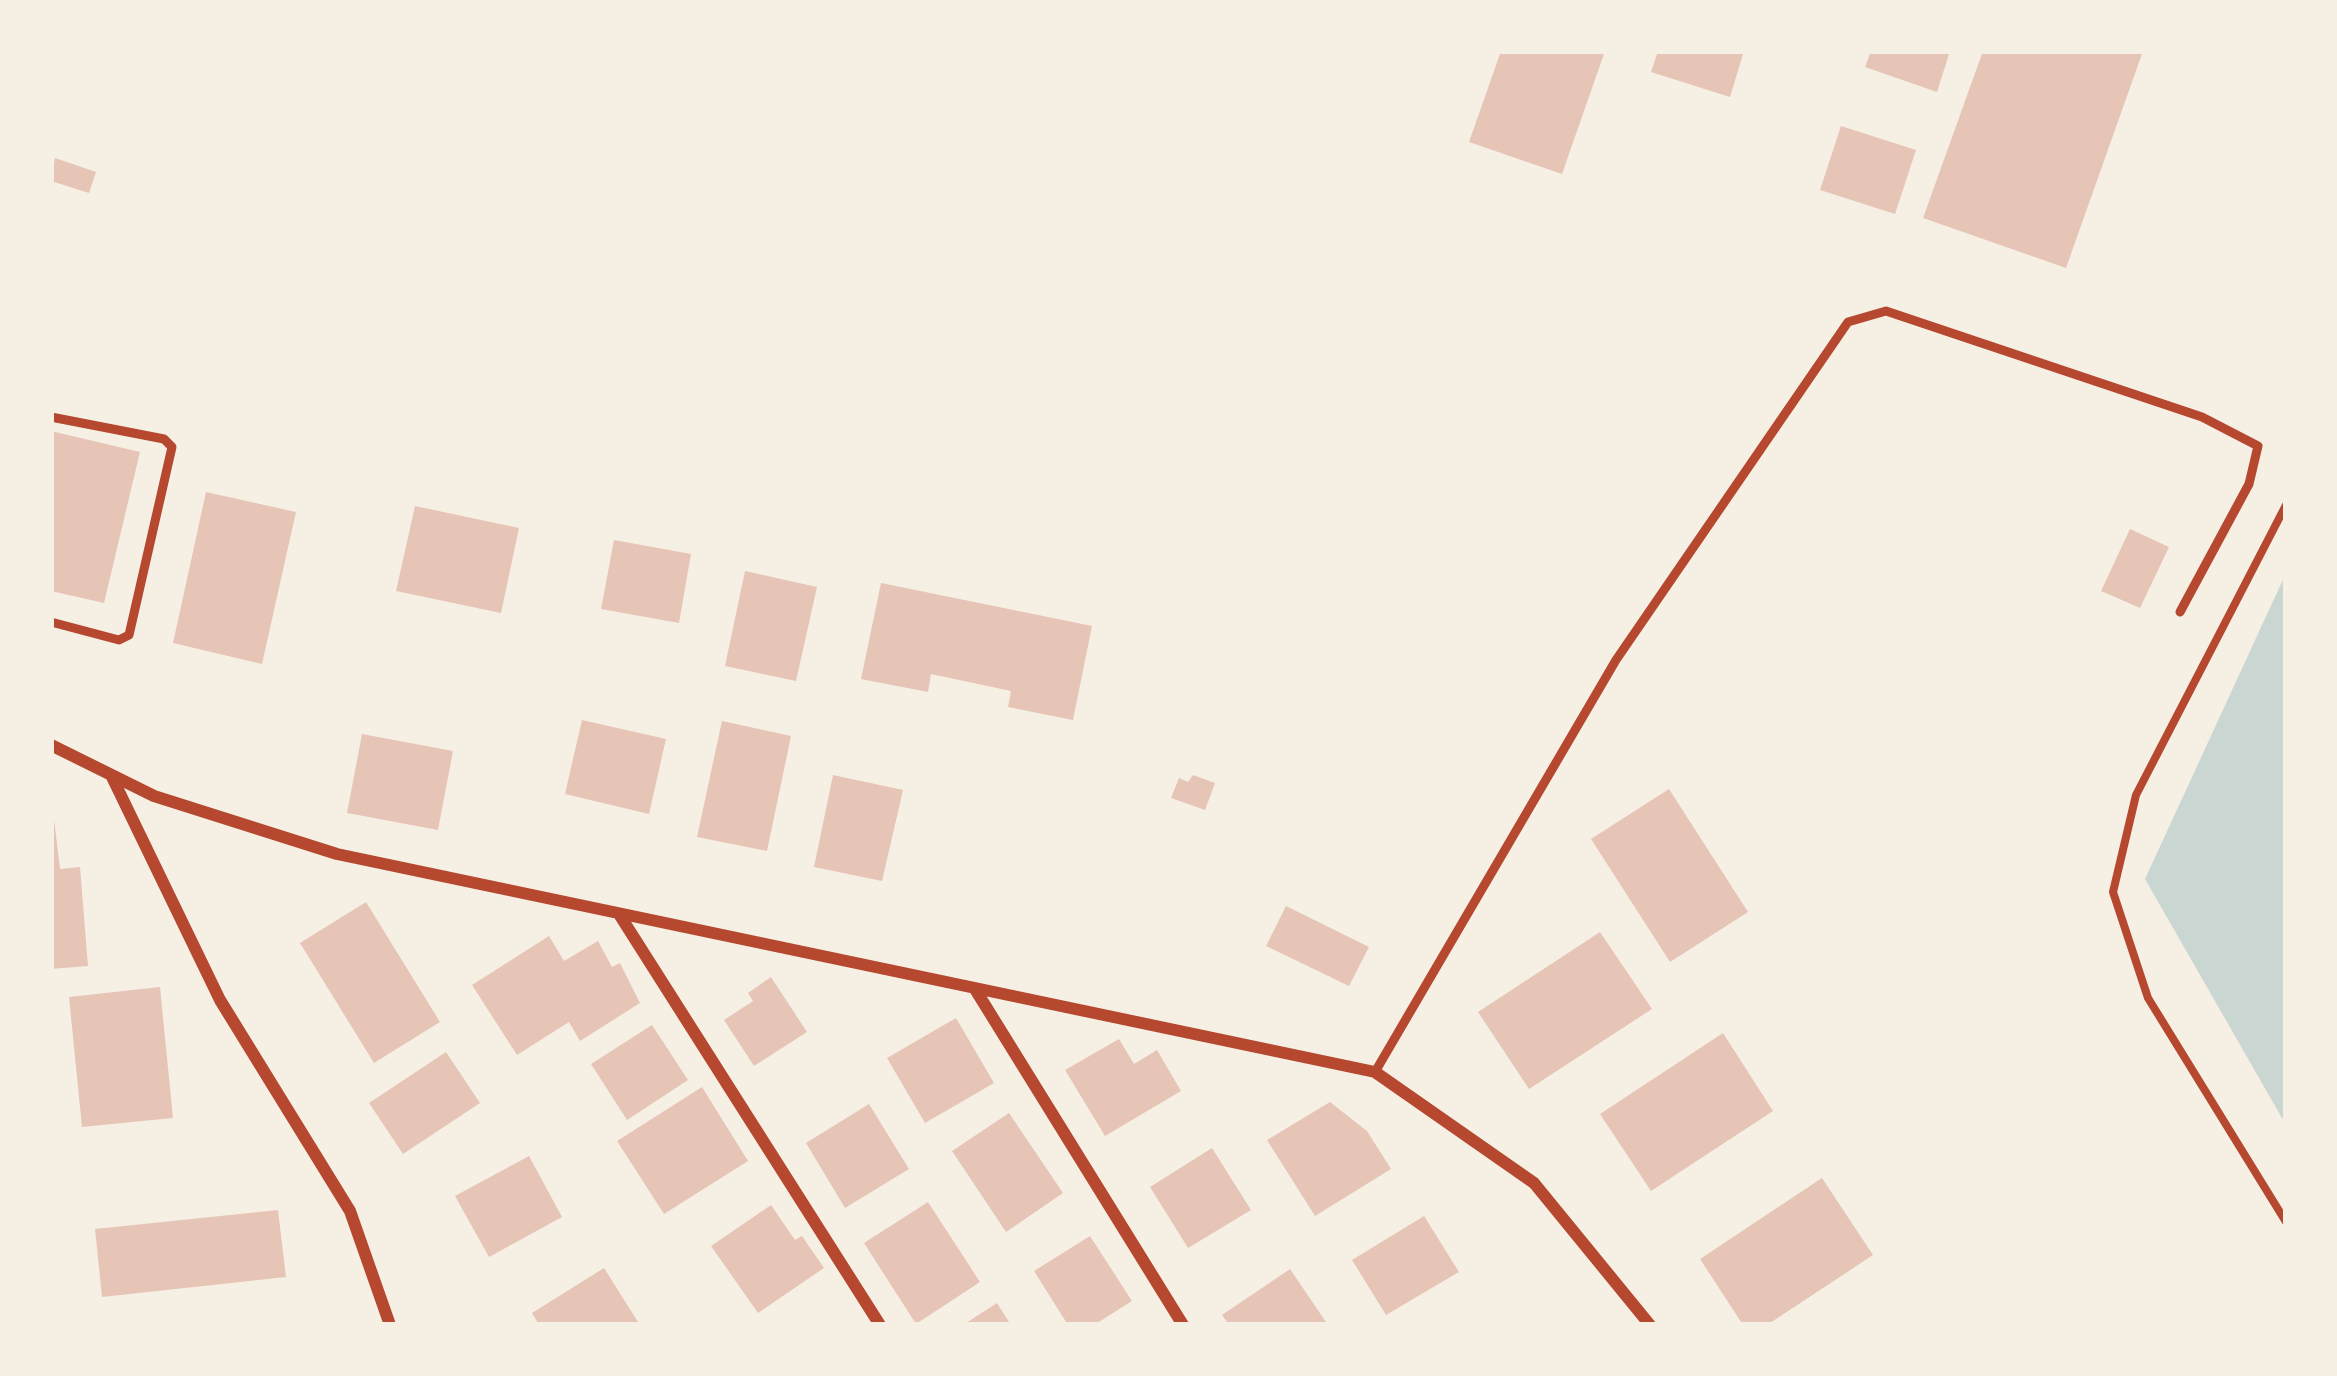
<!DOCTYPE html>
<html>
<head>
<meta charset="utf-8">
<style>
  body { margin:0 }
  #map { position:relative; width:2337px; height:1376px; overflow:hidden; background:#f6efe4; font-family:Mulish,sans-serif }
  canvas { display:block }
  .frame { position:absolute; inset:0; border:54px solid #f6efe4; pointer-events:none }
</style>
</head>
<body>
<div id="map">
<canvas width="2337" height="1376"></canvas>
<div class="frame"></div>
</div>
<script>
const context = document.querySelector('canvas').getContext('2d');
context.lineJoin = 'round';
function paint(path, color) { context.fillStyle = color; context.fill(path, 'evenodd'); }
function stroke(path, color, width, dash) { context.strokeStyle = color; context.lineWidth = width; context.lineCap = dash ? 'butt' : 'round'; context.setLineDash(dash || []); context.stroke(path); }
paint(new Path2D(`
  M2286 573V1125L2145 879Z`), '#c9d6d2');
paint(new Path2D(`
  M1501 51H1605L1562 174 1469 142Z
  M1658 51H1744L1730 97 1651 72Z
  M1871 51H1950L1937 92 1865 67Z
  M1983 51H2143L2066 268 1923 218Z
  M1841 126 1916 150 1895 214 1820 190Z
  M55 158 96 172 89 193 51 181Z
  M51 431 140 452 104 603 51 591Z
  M206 492 296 512 262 664 173 643Z
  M415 506 519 528 501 613 396 591Z
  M2130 529 2169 547 2140 608 2101 591Z
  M614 540 691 554 679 623 601 609Z
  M745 571 817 587 796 681 725 666Z
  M881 583 1092 626 1073 720 1008 707 1011 691 931 674 928 692 861 679Z
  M582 720 666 739 649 814 565 794Z
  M722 721 791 736 767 851 697 837Z
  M362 734 453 751 438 830 347 813Z
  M833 775 903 790 882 881 814 867Z
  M1193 775 1215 783 1205 810 1171 798 1179 778 1188 782Z
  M1669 789 1748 912 1670 962 1591 839Z
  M51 794 60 869 80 867 88 966 51 969Z
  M366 902 440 1022 374 1063 300 943Z
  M1286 906 1369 947 1349 986 1266 946Z
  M1600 932 1652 1009 1529 1089 1478 1012Z
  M549 936 564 961 598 941 612 967 620 963 640 1003 580 1041 569 1022 517 1055 472 985Z
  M771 977 807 1032 754 1066 724 1020 753 1001 748 993Z
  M160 987 173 1118 82 1127 69 997Z
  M956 1018 994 1083 925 1123 887 1058Z
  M652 1025 688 1080 627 1120 591 1064Z
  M1723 1033 1773 1111 1651 1191 1600 1114Z
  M1119 1039 1134 1064 1157 1050 1181 1091 1105 1136 1065 1070Z
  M446 1052 480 1103 403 1154 369 1103Z
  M702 1087 748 1161 664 1214 617 1141Z
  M1330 1102 1367 1131 1391 1169 1315 1216 1267 1140Z
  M869 1104 909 1169 845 1208 806 1143Z
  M1009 1113 1063 1193 1006 1232 952 1151Z
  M1212 1148 1251 1210 1188 1248 1150 1187Z
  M529 1156 562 1217 489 1257 455 1196Z
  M1822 1178 1873 1255 1767 1325H1743L1700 1259Z
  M928 1202 980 1282 916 1324 864 1243Z
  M771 1205 795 1240 802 1236 824 1268 758 1313 711 1246Z
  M278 1210 286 1277 102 1297 95 1229Z
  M1424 1216 1459 1272 1386 1315 1352 1260Z
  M1090 1236 1132 1301 1094 1325H1068L1034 1271Z
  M604 1268 640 1325H539L532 1313Z
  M1290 1269 1328 1325H1229L1222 1315Z
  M997 1303 1011 1325H963Z`), '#e6c5b7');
stroke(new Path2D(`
  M2286 505 2136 795 2113 892 2148 998 2286 1222`), '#b5482f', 8);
stroke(new Path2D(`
  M51 417 164 439 172 447 129 635 119 640 51 622
  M1375 1072 1616 660 1848 322 1886 311 2202 417 2258 446 2249 484 2180 612`), '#b5482f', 9);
stroke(new Path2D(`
  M51 745 154 796 337 854 1375 1072 1534 1183 1650 1325
  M112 777 220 1000 350 1211 390 1325
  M619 914 880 1325
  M975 989 1183 1325`), '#b5482f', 12);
</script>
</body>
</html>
